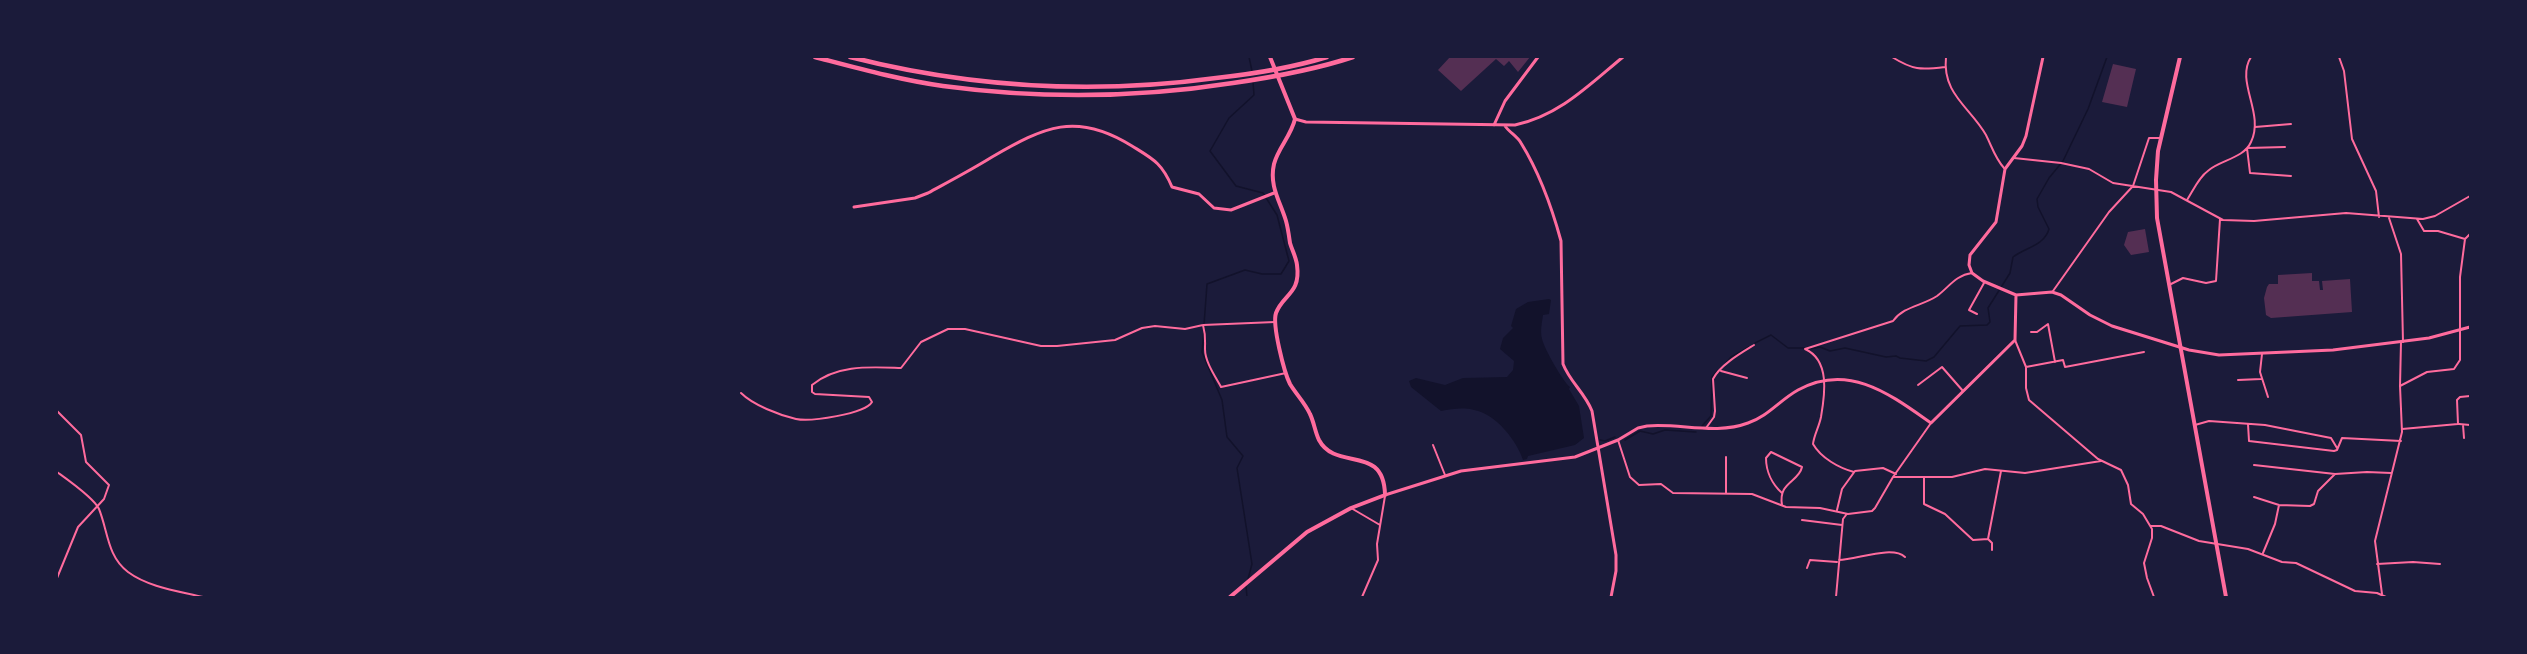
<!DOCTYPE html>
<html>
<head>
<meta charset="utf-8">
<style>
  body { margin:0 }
  #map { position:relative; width:2527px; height:654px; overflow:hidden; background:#1b1b3a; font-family:"Fira Sans Condensed",sans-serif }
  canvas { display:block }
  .frame { position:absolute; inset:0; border:58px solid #1b1b3a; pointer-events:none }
</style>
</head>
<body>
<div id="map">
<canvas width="2527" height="654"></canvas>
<div class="frame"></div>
</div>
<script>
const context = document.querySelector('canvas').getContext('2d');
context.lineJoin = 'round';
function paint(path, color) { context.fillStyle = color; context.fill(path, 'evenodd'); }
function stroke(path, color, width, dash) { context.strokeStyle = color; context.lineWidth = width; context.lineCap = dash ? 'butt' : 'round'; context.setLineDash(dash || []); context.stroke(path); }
paint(new Path2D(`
  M1549 299 1551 300 1549 314 1543 315C1542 323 1540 330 1542 339 1545 350 1562 380 1570 387L1569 389 1579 406 1584 438 1575 445 1528 456 1527 459 1523 460C1517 441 1496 414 1474 410 1463 407 1452 409 1441 411L1411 387 1409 381 1416 378 1445 385 1463 378 1507 377 1513 370 1514 361 1500 349 1503 338 1513 328 1511 326 1516 309 1528 302Z`), '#12122b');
stroke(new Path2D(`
  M1249 57 1252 71
  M1204 325 1207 284 1245 270 1262 274H1281L1289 261 1277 215 1263 193 1236 186 1210 151 1229 118 1254 95 1253 82
  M1204 330 1202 352 1222 400 1227 437 1243 456 1237 468 1252 564 1248 579
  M1755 343 1771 335 1788 348H1804
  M1809 349 1820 347 1830 351 1845 348 1886 357 1896 356 1900 358 1926 361 1934 357 1960 326 1987 325 1990 322 1988 308 2010 273 2013 257C2026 247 2044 246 2049 229L2038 207 2037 199 2049 178 2063 161 2088 109 2107 57
  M1726 363 1731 357 1749 347
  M1702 426 1711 416 1712 377 1718 370
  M1600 440 1605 441 1615 437
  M1625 440 1640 431 1653 434 1665 430 1696 432
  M1246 586 1247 597`), '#12122b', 1.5);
paint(new Path2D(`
  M1450 57H1530L1518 72 1509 61 1504 66 1496 59 1461 91 1438 70Z
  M2113 64 2136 69 2127 107 2102 102Z
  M2145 229 2149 252 2131 255 2124 245 2128 232Z
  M2312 273V281H2319L2320 290H2323L2322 281 2350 279 2352 312 2271 318 2266 315 2264 298 2267 287 2269 284H2278V275Z`), '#542f53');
stroke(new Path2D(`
  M1892 57C1913 70 1920 70 1945 67
  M1946 57C1942 94 1970 107 1986 135 1992 147 1995 158 2004 168
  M2339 57 2344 71 2352 139 2376 191 2379 217
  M2255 127 2291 124
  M2285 147 2247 148 2250 173 2291 176
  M2014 158 2061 163 2089 169 2113 183 2171 192 2223 220 2254 221 2346 213 2423 219 2435 216 2470 196
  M2187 200C2194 189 2199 177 2209 170 2221 160 2244 158 2251 142 2265 113 2235 82 2251 57
  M2389 218 2401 254 2403 342
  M2417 219 2424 231H2438L2465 239 2470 234
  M2169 285 2183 278 2206 283 2216 281 2220 219
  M2053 291 2109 212 2133 186 2149 138H2160
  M1977 314 1969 310 1984 283
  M1203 325C1206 336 1205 339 1205 349 1205 362 1215 376 1221 387L1286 373
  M2031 332H2037L2048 324 2055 362
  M2015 340 2026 367V388L2029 400 2098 459 2121 470 2128 485 2131 504 2143 514 2152 529V538L2144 563 2147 578 2154 597
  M1805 349 1893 321C1904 306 1922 306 1937 296 1949 287 1956 275 1972 273
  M1805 349C1830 360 1825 394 1821 417 1819 427 1814 435 1813 444 1821 458 1839 468 1854 472
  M2262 354 2260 372 2268 397
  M2026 367 2063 360 2065 367 2144 352
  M1721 371 1747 378
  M2238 380 2261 379
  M1918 385 1942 367 1963 391
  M2400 386 2427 372 2454 369 2460 360V277L2465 239
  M741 393C753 405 779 415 796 419 810 422 865 414 872 402L869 397 815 394 812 392V385C837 364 871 367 901 368L921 342 948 329H965L1041 346H1057L1115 340 1142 328 1155 326 1185 329 1203 325 1275 322
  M57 411 81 435 86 462 109 485 104 499 78 527 57 578
  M2248 424 2249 441 2334 451 2337 450 2342 438 2401 441
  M2459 424 2470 425
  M2195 425 2209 421 2265 425 2331 438 2337 448
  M2463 425 2464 438
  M1706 428 1714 417 1715 411 1713 379C1720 365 1741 353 1754 345
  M2402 429 2458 424 2457 400 2460 397 2470 396
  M1618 440 1630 477 1639 485 1661 484 1673 493 1752 494 1786 507 1820 508 1848 514 1872 511 1875 508 1893 477 1931 423
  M1433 445 1445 475
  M2254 465 2335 474 2367 472 2391 473
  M57 472C68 480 94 498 99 509 108 531 107 556 128 572 148 587 178 591 203 597
  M1893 477H1952L1985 469 2025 473 2101 461
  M1924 478V504L1945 514 1973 540 1988 539
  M1726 493V457
  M1782 493C1772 484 1766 471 1766 458L1771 452 1802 467C1799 482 1778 482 1782 505
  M2254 497 2279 505 2310 506 2314 504 2318 491 2335 474
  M1351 508 1380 525
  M1837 510 1842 489 1855 471 1883 468 1896 474
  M1802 520 1842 525
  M2151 526H2161L2199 541 2248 549 2282 562 2296 563 2355 591 2377 593 2386 597
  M1992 550V543L1988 539 2001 471
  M2263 553 2275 524 2279 505
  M1839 560C1856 560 1892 545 1905 557
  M2377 564 2413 562 2440 564
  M1807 568 1810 560 1837 562
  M2382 594 2375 541 2402 432 2400 386 2401 342
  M1362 597 1378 560 1377 544 1385 496
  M1836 597 1843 519 1846 515`), '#ff6b9d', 2);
stroke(new Path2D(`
  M2043 57 2026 136 2022 146 2005 169 1996 222 1970 255 1969 265 1972 273 1983 281 2016 295 2052 292 2061 295 2090 315 2112 326 2189 350 2219 355 2333 350 2429 338 2470 327
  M1295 119 1306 122 1515 125C1559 116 1589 85 1623 57
  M1494 125 1505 101 1538 57
  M1505 126C1510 133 1517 136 1521 143 1539 172 1552 208 1561 241L1563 364C1570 382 1585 393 1592 411L1616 555V571L1611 597
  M854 207 915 198 928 193C950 181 971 170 992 157 1044 127 1076 111 1132 146 1153 159 1162 163 1172 187L1199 194 1214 208 1231 210 1274 193
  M1385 495 1461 471 1575 457 1618 440 1638 428 1647 426C1680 423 1716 435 1748 423 1767 417 1780 400 1798 390 1849 362 1891 395 1931 423L2015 340 2016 295`), '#ff6b9d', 3);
stroke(new Path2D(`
  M1230 597 1307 532 1351 508 1385 495C1384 443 1336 472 1319 440 1315 432 1314 422 1310 414 1305 403 1296 394 1290 384 1284 372 1272 325 1276 313 1283 294 1301 294 1297 265 1296 257 1292 250 1290 243 1289 236 1288 228 1286 221 1280 201 1269 186 1274 164 1278 148 1291 136 1295 119L1270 57`), '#ff6b9d', 4);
stroke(new Path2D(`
  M2180 57 2158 151 2156 180 2157 218 2226 597`), '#ff6b9d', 4);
stroke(new Path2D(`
  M815 57C857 68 900 80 943 86 1040 99 1137 98 1233 83 1274 77 1314 70 1353 57
  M850 57C972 88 1091 95 1216 78 1253 74 1291 68 1327 57`), '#ff6b9d', 4.5);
</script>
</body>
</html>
